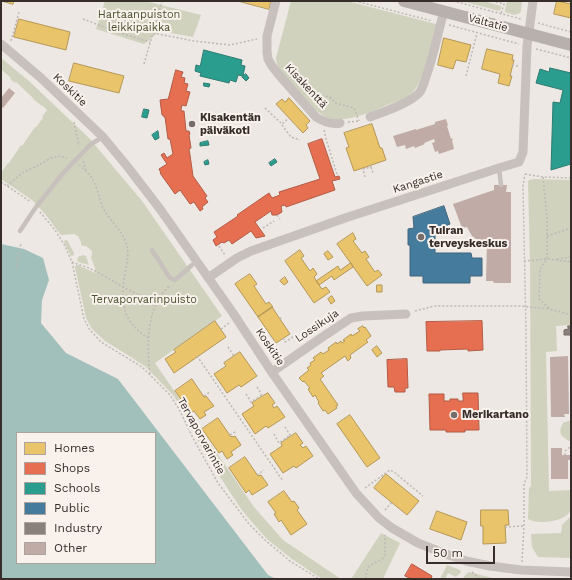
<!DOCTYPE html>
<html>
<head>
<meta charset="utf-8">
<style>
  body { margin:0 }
  #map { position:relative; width:572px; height:580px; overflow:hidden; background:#ede8e3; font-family:"Work Sans",sans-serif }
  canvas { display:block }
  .frame { position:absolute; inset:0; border:2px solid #372d2a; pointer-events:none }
  .legend { position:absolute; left:16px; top:432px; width:140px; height:132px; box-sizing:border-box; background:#f9f1ec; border:1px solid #aba39e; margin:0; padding:5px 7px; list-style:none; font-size:12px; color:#372d2a }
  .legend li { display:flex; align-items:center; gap:8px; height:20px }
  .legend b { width:20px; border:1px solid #aba39e }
  .scale { position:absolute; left:426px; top:546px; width:69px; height:18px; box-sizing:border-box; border:2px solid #372d2a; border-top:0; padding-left:5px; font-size:12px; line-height:14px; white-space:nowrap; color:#372d2a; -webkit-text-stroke:3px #f9f1ec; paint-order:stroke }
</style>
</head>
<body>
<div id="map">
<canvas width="572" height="580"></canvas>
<div class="frame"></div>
<ul class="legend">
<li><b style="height:11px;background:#e9c46a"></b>Homes</li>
<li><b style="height:11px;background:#e76f51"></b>Shops</li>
<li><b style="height:11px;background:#2a9d8f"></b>Schools</li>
<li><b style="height:11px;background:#457b9d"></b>Public</li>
<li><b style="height:11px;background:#8a817c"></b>Industry</li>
<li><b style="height:11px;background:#c0aba6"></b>Other</li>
</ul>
<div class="scale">50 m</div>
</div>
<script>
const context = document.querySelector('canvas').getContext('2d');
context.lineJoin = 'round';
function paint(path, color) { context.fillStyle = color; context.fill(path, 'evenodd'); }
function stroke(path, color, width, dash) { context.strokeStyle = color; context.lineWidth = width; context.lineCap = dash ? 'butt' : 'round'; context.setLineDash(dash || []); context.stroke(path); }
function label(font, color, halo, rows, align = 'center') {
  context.font = font + ' "Work Sans",sans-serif'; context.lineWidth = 4; context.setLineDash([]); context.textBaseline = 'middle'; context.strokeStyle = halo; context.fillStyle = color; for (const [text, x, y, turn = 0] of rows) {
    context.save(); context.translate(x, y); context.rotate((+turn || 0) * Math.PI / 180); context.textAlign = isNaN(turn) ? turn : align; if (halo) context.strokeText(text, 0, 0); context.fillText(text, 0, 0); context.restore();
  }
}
paint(new Path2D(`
  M105 1H145L201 15 193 37 160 31 144 44 96 29Z
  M291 1H347L436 24C432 41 425 78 414 91 408 98 396 102 387 105 371 112 343 125 326 117 314 111 303 95 293 85 286 78 276 69 276 58Z
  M462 1H484L501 6V9L499 11Z
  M507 1H522L521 11 520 13 514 15 505 12V10Z
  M1 58 29 81 90 139 142 201 222 316 155 363 254 507 283 540 341 579H322L292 559 267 539 251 521 241 509 203 451 181 407 173 395 146 367 134 359 105 341 92 329 86 318 75 267 76 265H78L95 273V268L91 258 92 253V251L86 246H82L81 244V242L78 236 74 234 62 235 60 234 46 215 32 200 1 179V173L8 163H9L21 145 22 146 35 127H36L43 118 42 117 47 110 43 106H42L33 99V98L16 82 15 83 10 79 11 78 1 69Z
  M533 179 571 180V325L556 326 557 351 546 352 549 491 571 490C571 495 572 505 571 509 568 522 537 525 528 519L529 488 531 486 530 263 528 182 529 180Z
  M65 240H67L74 253V255L71 256 64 242Z
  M83 255 86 256 89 265 78 262 77 260 79 256H81Z
  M568 421H571V442C562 437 557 434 563 423Z
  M571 516V558L538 557 532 547 531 534 561 533 562 525Z
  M381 533 400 543 383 579H351Z
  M447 565 460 570 461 572 456 577 448 573 445 579H440Z
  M469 572 497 579H463L465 575Z`), '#d0d2be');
paint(new Path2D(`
  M1 244 24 249 43 258 49 280 42 300 41 323 66 353 118 379 268 575 276 579H1ZM17 433H155V563H17Z`), '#a1bfbb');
const homes = new Path2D(`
  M2 1H14L13 4Z
  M238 1H271L269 9Z
  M557 1 571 4V18L554 14Z
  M19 19 70 32 66 50 14 37Z
  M444 38 471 45 466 62 456 60 453 69 438 65Z
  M487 49 513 55 512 60H514L510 76H512L509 86 498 83 500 74 482 69Z
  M74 63 124 76 119 93 69 81Z
  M289 98 310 121 306 125 308 128 303 133 276 104 282 99 285 102Z
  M372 124 380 148H382L386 160 354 171 346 148 349 147 344 133Z
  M353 233 356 239 353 241 362 253 365 251 369 257 366 259 375 272 378 270 382 275 367 286 337 244Z
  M300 250 304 256 301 258 310 271 313 268 317 274 314 277 319 285 322 289 326 287 330 292 314 303 285 261Z
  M328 251 333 257 328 260 324 254Z
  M351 263 353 267 334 280 332 276 319 285 316 281 338 266 340 270Z
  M250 274 257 284 254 286 266 304 269 302 273 307 258 317 235 284Z
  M285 277 288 282 284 285 280 281Z
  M377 285H382V292H377Z
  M332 296 335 301 331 304 328 299Z
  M272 307 290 334 276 343 258 317Z
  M215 321 226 337 174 373 165 359 176 352 174 350Z
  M363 326 364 328 365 327 371 336 366 340 368 342 350 355 351 358 348 361 345 356 321 373 324 376 320 379 338 405 336 406 337 408 328 414 325 410 323 411 318 403 319 402 315 395 313 397 308 389 310 388 304 381 303 382 299 378 309 370 307 368 311 365 310 363 315 360 313 358 321 352 323 354 329 350 328 348 336 342 337 344 341 341 342 343 345 341 343 340 351 334 352 336 360 331 358 329Z
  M377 346 382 353 377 357 372 350Z
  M240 352 257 376 241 387 239 385 227 393 214 374 226 366 224 363Z
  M192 379 204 397 206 396 214 406 204 412 206 415 200 419 194 411 191 413 175 391Z
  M268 393 275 403 272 405 274 408 277 406 285 417 268 428 266 426 255 434 242 414 254 406 252 403Z
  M350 415 380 458 367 467 337 424Z
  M218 418 231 437 232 436 233 437 235 436 241 445 231 452 233 455 227 459 222 451 219 453 202 429Z
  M296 433 303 443 300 445 303 448 306 446 313 456 296 468 294 466 283 473 270 454 282 446 281 443Z
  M245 457 258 476 261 475 268 485 252 495 249 490 246 493 229 468Z
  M386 474 419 501 407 515 374 488Z
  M284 491 292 502 294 501 299 508 297 510 307 524 291 535 281 520 279 522 274 514 276 513 268 502Z
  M481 510H508L509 525H505L506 543 483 544V526H481Z
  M437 511 467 522 461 540 430 529Z`);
paint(homes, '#e9c46a');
stroke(homes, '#b49757', 1);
const shops = new Path2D(`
  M176 70 183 72 181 77 185 78 184 83 188 84 186 91 190 92 186 106 182 105 181 110V111H184L186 131H189L190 134 189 135 191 148 189 149 190 155 193 176 207 196 205 198 208 202 202 207 203 209 200 211 194 202 190 204 180 190 175 194 160 173H161L159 169 167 164 161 155 164 153 167 158 173 154 170 139H168L165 117H164L163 115H162L160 100 168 99Z
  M322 139 335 177 339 176 340 179 332 181 335 190 286 207 285 205 281 206 282 212 277 215H272L271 211 255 222 265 236 256 238 251 231 232 244 229 240 224 243 222 242 216 246 213 240 217 237 214 232 238 216 237 215 269 193 272 198 280 195 279 192 320 179 308 144Z
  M482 321 483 350 468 351V349L440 350V351H427L426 322Z
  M407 359 408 388H405V392H395L394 387H388L387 360Z
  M463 393H478L479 430H465V432H446V430H430L429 394H444V401H450V399H458V401H463Z
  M412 564 432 576 431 579H412L405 576Z`);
paint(shops, '#e76f51');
stroke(shops, '#b25b45', 1);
const schools = new Path2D(`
  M204 50 242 60 241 65 245 66 243 76 238 75 236 82 230 80 229 83 200 76 201 73 195 71 196 65 200 66Z
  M550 68 571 73V164L551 170 553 102 560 103 563 90 536 83 540 69 549 72Z
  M246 74 249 78 246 81 242 77Z
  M204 83 210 84 209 87 204 86Z
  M144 109 149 110 147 118 142 117Z
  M158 131 159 138 155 140 152 135Z
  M208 141 209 145 200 146V143Z
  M275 159 277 162 271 166 269 163Z
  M208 160 209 164 205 165 204 162Z`);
paint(schools, '#2a9d8f');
stroke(schools, '#2e7b71', 1);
const public = new Path2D(`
  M444 206 450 224 435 230V253H471L472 258H482V276H470V283H423V276H410V245H408V229L414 228 413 217Z`);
paint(public, '#457b9d');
stroke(public, '#41647a', 1);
const industry = new Path2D(`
  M568 326H571V335H564V330L568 329Z`);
paint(industry, '#8a817c');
stroke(industry, '#716863', 1);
paint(new Path2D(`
  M9 88 15 93 3 108 1 106V98Z
  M446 119 448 125 447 126 451 139 452 138 453 140H452L454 149 439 154 438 151 435 152 432 143 435 142 434 139 424 143 425 144 415 148 414 146 406 149 405 145 397 147 393 136 416 129V130L435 124V122Z
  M494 185H507L506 192H511V283H494L493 281H486L487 242 476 239 472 236 467 227 462 228 453 204 494 190Z
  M568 356 569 414H564L565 417H551L550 357Z
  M551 448H562V455H571V460H568V479H551Z`), '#c0aba6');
stroke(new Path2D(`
  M355 1 432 21
  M453 1 521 19
  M492 1 504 4 501 14
  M121 18 117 32 150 42
  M83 19 117 32
  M538 23 571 32
  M449 25 519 44
  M153 33 194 41 230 45 257 39
  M11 41 19 12
  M536 49 571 58
  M144 64 162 1
  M512 65 518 66
  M466 76 477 33
  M310 96C314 95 316 95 320 96 328 97 329 94 335 103L354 108 359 121
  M265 108 282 124 289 118
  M74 122 79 146
  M348 122 360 121
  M282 125 291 137 300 140
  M324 130 326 139 337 174
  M83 161 86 171
  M79 165C84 169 89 173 92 178 98 188 99 200 104 210 111 222 124 232 127 246 129 255 127 264 125 274 120 302 122 321 148 338
  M371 167 373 173
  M525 174 543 177 571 178
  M365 177 363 169 371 167 370 165
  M543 177 547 217V259L540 269 539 299 550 309 571 315
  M1 182 31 202
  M7 186 22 173 37 166 51 158 60 156 67 158
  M40 212 55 230 65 246 72 262 84 319 90 330 101 342 142 367 170 395 179 409 193 438 218 483 249 524 265 540 290 561 319 579
  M277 215 280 219
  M263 228 274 221
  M547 236 571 228
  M219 246 225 255
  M557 259 571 257
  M524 261 547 259 571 262
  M72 262C79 265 88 267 95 271 116 281 134 298 158 298L170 285
  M16 270 21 243
  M415 311 434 306H519L550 309
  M280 319 282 317
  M221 329 229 323
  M283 338 285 342 293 337
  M228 347 234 356
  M197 356 283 481
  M150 374C147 347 147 323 158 298
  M257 387 262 395
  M246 394 251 402 262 395 263 396
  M204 396 210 392
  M285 427 290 435
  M274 434 279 443 290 435 291 436
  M230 435 237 431
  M565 455V451L570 447
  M257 475 264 470
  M365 488 390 470 394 472 423 496
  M385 510 392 502
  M505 527 524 526
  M522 562 524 526V484L527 477 526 330 523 186 525 174
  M472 572 480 579
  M366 579C366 560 375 567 385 556V535`), '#bfb8b5', 1.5, [2, 2]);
stroke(new Path2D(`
  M499 168 501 185
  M20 231 36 207 64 172 91 144 103 137
  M152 250 170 278 175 280 192 265`), '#c7c0bc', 4.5);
stroke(new Path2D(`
  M276 1 267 36V52L268 59 272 66 279 75 316 117C324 122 331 125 340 123
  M1 44 41 78 103 137 127 166 160 209 233 313 273 374 356 493 379 518 392 528 418 543 443 553 466 561 490 566 521 570 571 572
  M370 117C383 112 411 103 420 92 423 87 425 80 427 74 434 54 438 32 444 11
  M208 278 237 258 251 251 348 217 499 168 519 162 523 152 527 46 533 1
  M272 372 318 340 351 318 363 316 406 314`), '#c7c0bc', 9);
stroke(new Path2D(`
  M404 1 571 45`), '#b7b0ad', 12);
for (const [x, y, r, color] of [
  [192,124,4,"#776e6b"],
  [421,237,4,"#776e6b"],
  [454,415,4,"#776e6b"]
]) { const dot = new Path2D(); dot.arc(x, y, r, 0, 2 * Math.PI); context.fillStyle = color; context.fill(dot); stroke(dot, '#f9f1ec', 1.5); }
label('11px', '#4b542f', '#f9f1ec', [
  ["Hartaanpuiston",139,15],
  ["leikkipaikka",139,28],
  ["Tervaporvarinpuisto",144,300]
]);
label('11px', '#372d2a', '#f9f1ec', [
  ["Valtatie",488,23,15],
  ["Kisakenttä",306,86,47],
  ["Koskitie",70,90,44],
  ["Kangastie",418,182,-18],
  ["Lossikuja",317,326,-34],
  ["Koskitie",270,347,56],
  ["Tervaporvarintie",201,436,61]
]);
label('bold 11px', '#372d2a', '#f9f1ec', [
  ["Kisakentän",200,118],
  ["päiväkoti",200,131],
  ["Tuiran",429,231],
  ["terveyskeskus",429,244],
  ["Merikartano",462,415]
], 'left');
</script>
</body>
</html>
